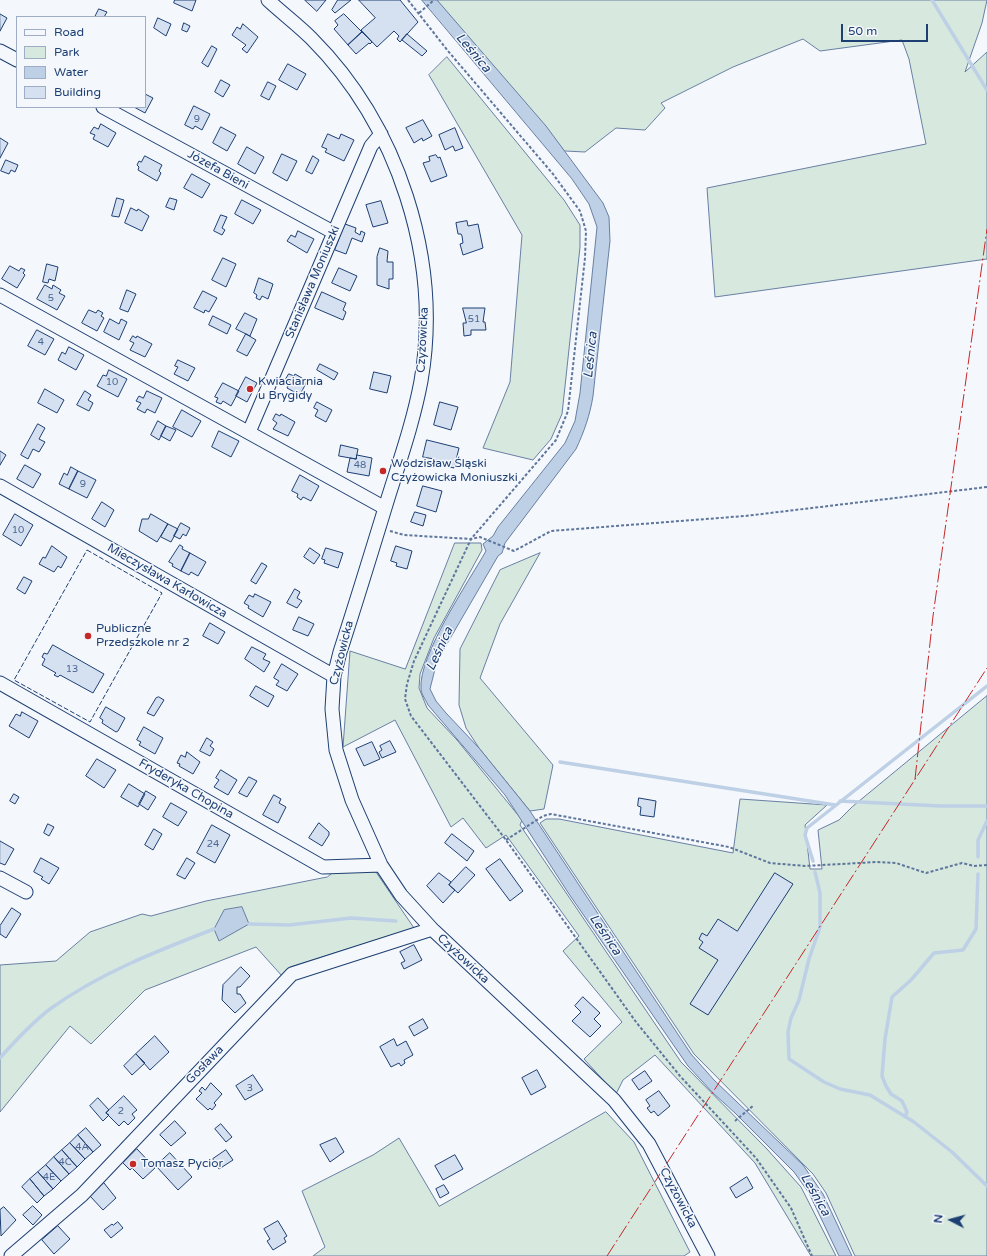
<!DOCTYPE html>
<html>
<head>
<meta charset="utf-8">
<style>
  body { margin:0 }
  #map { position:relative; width:987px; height:1256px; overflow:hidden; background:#f4f7fb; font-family:"Varela Round",sans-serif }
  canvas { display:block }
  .legend { position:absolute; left:16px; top:16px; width:130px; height:92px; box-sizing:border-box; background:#f4f7fb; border:1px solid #9eadc5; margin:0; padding:5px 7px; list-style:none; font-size:12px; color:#1d3f73 }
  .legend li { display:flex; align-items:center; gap:8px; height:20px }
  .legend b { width:20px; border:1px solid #9eadc5 }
  .north { position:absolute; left:931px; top:1200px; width:40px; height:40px; -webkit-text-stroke:3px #f4f7fb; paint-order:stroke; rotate:276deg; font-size:11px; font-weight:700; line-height:16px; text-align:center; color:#1d3f73 }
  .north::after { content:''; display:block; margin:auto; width:14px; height:18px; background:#1d3f73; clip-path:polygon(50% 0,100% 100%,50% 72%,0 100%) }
  .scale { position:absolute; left:841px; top:24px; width:87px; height:18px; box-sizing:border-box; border:2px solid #1d3f73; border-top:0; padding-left:5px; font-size:12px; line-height:14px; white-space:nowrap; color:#1d3f73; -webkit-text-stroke:3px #f4f7fb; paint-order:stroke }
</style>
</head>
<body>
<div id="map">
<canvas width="987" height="1256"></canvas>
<ul class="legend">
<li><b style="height:5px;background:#f4f7fb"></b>Road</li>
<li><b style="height:11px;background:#d7e8df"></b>Park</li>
<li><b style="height:11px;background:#bed0e5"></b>Water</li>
<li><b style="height:11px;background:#d5e0f0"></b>Building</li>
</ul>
<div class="north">N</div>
<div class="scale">50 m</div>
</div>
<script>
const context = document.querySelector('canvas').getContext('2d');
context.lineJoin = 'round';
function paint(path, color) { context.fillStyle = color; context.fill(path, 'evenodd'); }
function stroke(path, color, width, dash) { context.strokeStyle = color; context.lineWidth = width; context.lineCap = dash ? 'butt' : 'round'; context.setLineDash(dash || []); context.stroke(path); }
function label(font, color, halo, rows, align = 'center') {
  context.font = font + ' "Varela Round",sans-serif'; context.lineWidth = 3; context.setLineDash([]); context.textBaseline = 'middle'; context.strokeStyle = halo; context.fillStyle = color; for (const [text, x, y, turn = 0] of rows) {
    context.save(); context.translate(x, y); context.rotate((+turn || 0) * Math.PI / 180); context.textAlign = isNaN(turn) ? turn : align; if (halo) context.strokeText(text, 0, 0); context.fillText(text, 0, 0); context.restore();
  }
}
const green = new Path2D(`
  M437 0H987L982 23 965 72 987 52V259L715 297 707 188 926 144 909 59 902 40 820 51 803 39 733 67 661 103 665 108 645 130 616 128 585 152 565 151Z
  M447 57 564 200 580 225V247L562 414 551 439 533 460 483 448 510 382 522 235 429 75Z
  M455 543H481L482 550 434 638 420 674 419 688 427 708 457 740 522 820 520 825 681 1062 766 1148 801 1187 836 1256H811L755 1163 655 1055 623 1080 616 1094 584 1059 622 1022 563 951 579 936 506 835 486 848 463 818 451 827 395 720 343 747 350 651 405 669Z
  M540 553 500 624 480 678 553 765 544 809 530 811 479 748 466 728 459 705 460 649 500 570Z
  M987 696V1256H855L826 1193 813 1174 694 1054 540 823 546 819H559L733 853 740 799 827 805 805 825 810 869H822L818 830 839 820 852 807Z
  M335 871 376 872 414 928 290 967 282 976 256 947 145 990 91 1044 70 1026 0 1112V965L56 961 90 932 142 914 151 916 206 901 327 877Z
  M606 1112 634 1142 690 1252 684 1256H313L325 1247 302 1191 373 1155 399 1138 439 1206Z`);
paint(green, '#d7e8df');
stroke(green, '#687fa3', 1);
const water = new Path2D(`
  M422 0H437L546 126 603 203 609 217 610 241 593 396C590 415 584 432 576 449L505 543 502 553 498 556 437 661 430 689 436 701 446 713 479 748 530 811 691 1054 714 1080 803 1165 823 1194 852 1256H839L809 1193 794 1172 735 1113 713 1093 688 1066 569 894 505 795 428 705C426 700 421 694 421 689 418 656 469 581 486 551L483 544 493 536 498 527 565 443 575 421 580 393 597 227 589 204 572 179Z
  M242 907 249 924 219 941 214 929 224 910Z`);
paint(water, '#bed0e5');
stroke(water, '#687fa3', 1);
stroke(new Path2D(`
  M932 0 987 90
  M560 762 835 805
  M840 801 940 806H987
  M978 857V840L987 821
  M813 861 805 835 807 828 987 686
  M815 872 820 893V927L809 959 799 1000 791 1018 788 1032 789 1059 824 1082 840 1089 870 1095 914 1122 952 1152 987 1186
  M249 924 289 925 351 918 396 921
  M0 1058C15 1041 32 1023 50 1009 100 973 157 951 214 929
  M905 1117 907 1112 902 1101 891 1094 886 1086 882 1076 885 1039 892 997 911 980 934 953 963 950 976 929 978 874`), '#bed0e5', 3.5);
const building = new Path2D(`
  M175 0H196L192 11 174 3Z
  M305 0H326L317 11Z
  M338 0H351L335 13 332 10Z
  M359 0H400L418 22 400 42 397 39 399 36 394 31 377 47 361 30 375 18Z
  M99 9 107 12 104 17H95Z
  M0 14 7 18 0 31Z
  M344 14 362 32 348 45 334 29 338 25 335 21Z
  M158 18 171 24 166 36 154 28Z
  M184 23 190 26 187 32 182 30Z
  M243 24 258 37 247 53 242 49 246 45 232 35 237 27 240 29Z
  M362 32 372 42 370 44 369 43 356 54 348 45Z
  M407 34 427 51 422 56 402 40Z
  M212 46 217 49 208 67 202 63Z
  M288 64 306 74 297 90 279 80Z
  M221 80 230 85 223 97 215 92Z
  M268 82 276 86 269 100 261 96Z
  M145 94 153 98 145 113 134 107H145Z
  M194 106 210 114 202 130 195 126 193 129 185 125Z
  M423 120 432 136 423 141 422 138 414 143 406 128Z
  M101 124 116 133 108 147 93 139 95 135 90 133 94 127 98 129Z
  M221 127 236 135 227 151 213 143Z
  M455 128 463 148 455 151 453 146 445 150 439 135Z
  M328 134 339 139 341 134 354 140 344 161 325 152 327 149 322 147Z
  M0 138 8 143 0 158Z
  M247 147 264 157 255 174 238 164Z
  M282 154 297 161 287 181 273 173Z
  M436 155 438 158 440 157 447 176 431 182 423 163 430 161 429 157Z
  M145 156 162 165 159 171 161 173 157 181 138 170 139 167 137 165 139 161 141 162Z
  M313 156 319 160 312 174 306 171Z
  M6 160 18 165 15 172 11 170 9 174 1 171Z
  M192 174 210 184 202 198 184 188Z
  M117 198 124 200 119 217 112 216Z
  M170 198 177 200 174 210 166 207Z
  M242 200 261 210 253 224 235 214Z
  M381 201 388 223 373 227 366 205Z
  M131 208 137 211 138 209 149 216 142 231 125 223Z
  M221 215 227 217 222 228 225 230 222 235 214 231Z
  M467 221 468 226 478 224 483 248 463 255 460 244 463 243 462 236 461 234H458L456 223Z
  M345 224 356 228 355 232 360 235 361 231 365 233 362 242 352 238 346 254 335 250Z
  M298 231 314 239 307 253 287 241 291 235 295 237Z
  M380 248 388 251 387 262H393V279H389V289L377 285V257Z
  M223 258 236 264 226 287 212 280Z
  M47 264 58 267 55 281 49 279 48 283 43 282Z
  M10 266 19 271 21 268 25 270 23 273 25 275 17 288 2 279Z
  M339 268 357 276 350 291 332 283Z
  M259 278 273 284 268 299 262 296 260 300 256 298 257 295 254 293Z
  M45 285 52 289 53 285 61 290 59 293 65 296 57 310 37 299Z
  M127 290 136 294 128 312 120 309Z
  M203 291 217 298 209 312 205 310 204 313 194 308Z
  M322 292 346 303 343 310 346 312 343 320 315 308Z
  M463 308H485L483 322H485L486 330H471V335L464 336 463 323H466Z
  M89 310 96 313 98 310 103 313 101 316 104 318 97 331 82 323Z
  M245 313 257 319 250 336 236 329Z
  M213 316 231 325 227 334 209 325Z
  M110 319 119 324 121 319 127 322 119 340 104 332Z
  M37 330 54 339 45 355 28 346Z
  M246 334 256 340 247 356 237 351Z
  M133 336 136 338 137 336 152 344 145 357 130 350 134 343 130 341Z
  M69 347 84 355 76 370 58 360 62 352 65 354Z
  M178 360 195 368 188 381 174 374 178 367 175 366Z
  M320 364 338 373 334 380 317 370Z
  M109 370 127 379 118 397 97 386 103 375 106 376Z
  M374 372 391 376 387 393 370 389Z
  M289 374 294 376 295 374 307 381 300 395 287 388 290 382 286 379Z
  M246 377 257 383 247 402 236 396Z
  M223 383 239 391 231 406 223 401 221 404 216 402 218 398 215 397Z
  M45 389 64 400 57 413 38 403Z
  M85 391 91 395 88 400 93 403 89 411 77 405Z
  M147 391 162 398 155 413 147 409 145 413 137 409 141 403 136 401 139 396 143 398Z
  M317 402 332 410 326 422 315 416 318 410 314 408Z
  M440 402 458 407 451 430 434 425Z
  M182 410 201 421 192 437 173 427Z
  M276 414 280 416 281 414 295 422 288 436 273 429 277 423 273 420Z
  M158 421 166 426 159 440 151 435Z
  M38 424 45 428 39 439 45 442 39 452 33 449 28 459 21 455Z
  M166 426 176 430 170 441 161 436Z
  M219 431 239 441 231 457 212 447Z
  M427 440 459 448 454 468 433 463 434 459 423 457Z
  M341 445 358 449 356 459 339 456Z
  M0 451 6 455 0 465Z
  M357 455 372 458 369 476 347 472 350 458 356 459Z
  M25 465 41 474 33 488 17 479Z
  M71 467 78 471 69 489 59 484 64 473 67 475Z
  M78 471 96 480 87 498 69 489Z
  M300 475 319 486 311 501 303 497 301 500 297 497 298 494 292 491Z
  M423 486 442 491 436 512 417 506Z
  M102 502 114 510 105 527 92 519Z
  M415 512 426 515 423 526 411 522Z
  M15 514 33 525 21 546 3 535Z
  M151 514 168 524 157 542 139 531 142 519H148Z
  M181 523 190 528 186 536 183 534 180 539 174 536Z
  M168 524 178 529 171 542 161 537Z
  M180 545 183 547 182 549 190 553 181 571 172 566 173 564 169 562Z
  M52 546 67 557 61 568 58 566 54 572 39 564 43 557 45 558Z
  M396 546 412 551 407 569 396 566 397 563 391 561Z
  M310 548 320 555 314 564 304 557Z
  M326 548 343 553 338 568 324 563 325 560 322 559Z
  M190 553 206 562 198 576 191 572 189 575 181 571Z
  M262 563 267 566 256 584 251 581Z
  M24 577 32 581 25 594 17 589Z
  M295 589 300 592 297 598 302 601 297 608 287 603Z
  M255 594 271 602 263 617 248 608 249 606 244 603 249 595 253 597Z
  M299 617 314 624 308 636 293 630Z
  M210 623 225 632 218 644 203 636Z
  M53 645 104 674 93 693 60 675 58 677 54 675 56 673 42 665 45 659 42 657 44 653 47 654Z
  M252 647 266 654 263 659 270 662 264 672 245 659Z
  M282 664 298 674 287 691 276 685 279 681 274 678Z
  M256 686 274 696 268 707 250 696Z
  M159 697 164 700 154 716 147 713 156 698Z
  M106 707 125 718 118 731 116 732 102 723 103 720 100 718Z
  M22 712 38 721 29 738 9 726 16 714 20 716Z
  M144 727 163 738 155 754 139 745 141 742 137 740Z
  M207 738 213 742 210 746 214 749 210 756 200 751Z
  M390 741 396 752 382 758 379 752 382 750 380 746Z
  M372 742 380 759 364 766 356 749Z
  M187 752 200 762 193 774 179 766 180 764 177 763 181 755 185 757Z
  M97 759 116 770 104 788 86 776Z
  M221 770 237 780 228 795 214 787 219 780 216 778Z
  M249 777 257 781 247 797 239 793Z
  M129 784 145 794 138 807 121 797Z
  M146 791 156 797 148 810 139 804Z
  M14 794 19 797 15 804 10 801Z
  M274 795 281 799 279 803 286 807 278 823 263 815Z
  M639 798 656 801 654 817 640 815 641 807 638 806Z
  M171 803 187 812 178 826 163 817Z
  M319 823 329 832V835L322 846 309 838Z
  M48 824 54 827 49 836 44 833Z
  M212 825 230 835 215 863 197 853Z
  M154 829 162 834 153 850 145 845Z
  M452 834 474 851 467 861 445 843Z
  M0 841 14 849 5 865 0 863Z
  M41 858 59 868 49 884 41 879 43 877 34 872Z
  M187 858 195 863 185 879 177 875Z
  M500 859 523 891 510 901 486 869Z
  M466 867 475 875 458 893 449 885Z
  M439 873 451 882 449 885 455 890 443 903 427 886Z
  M775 873 793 884 708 1015 690 1004 718 960 699 948 703 942 699 939 702 933 707 936 718 919 737 931Z
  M12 908 21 914 6 938 0 934V926Z
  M414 945 422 960 404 969 401 963 405 961 400 952Z
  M241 967 250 976 240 987H237V994H240L246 1003 235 1013 222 1000 223 985Z
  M583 997 600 1013 594 1019 601 1026 590 1037 572 1021 581 1012 575 1006Z
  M423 1019 428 1028 414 1036 409 1027Z
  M155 1036 169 1052 150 1070 136 1054Z
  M394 1039 397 1046 406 1041 413 1055 404 1060 405 1063 401 1066 399 1063 391 1067 380 1047Z
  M136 1054 145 1063 132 1075 124 1066Z
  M537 1070 546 1087 531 1095 522 1078Z
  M645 1071 652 1081 639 1090 632 1080Z
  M253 1075 263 1090 245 1100 236 1086Z
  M211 1083 222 1094 214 1103 216 1105 212 1110 210 1108 208 1110 196 1099 202 1093 199 1091 202 1087 205 1090Z
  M659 1091 670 1106 658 1116 654 1111 651 1113 647 1108 650 1106 646 1100Z
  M124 1096 137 1110 132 1114 135 1118 128 1125 124 1121 119 1126 106 1113Z
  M98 1098 109 1110 106 1113 109 1115 103 1121 90 1106Z
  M175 1121 186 1133 171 1146 160 1135Z
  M221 1124 232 1137 226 1142 215 1129Z
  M86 1128 101 1145 93 1152 78 1135Z
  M78 1135 93 1152 85 1159 70 1143Z
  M336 1138 344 1152 330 1162 320 1145Z
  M70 1143 85 1159 77 1167 62 1150Z
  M137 1149 155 1168 143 1179 132 1168 130 1170 123 1163Z
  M62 1150 77 1167 69 1174 54 1157Z
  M226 1150 233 1160 219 1169 213 1159Z
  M170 1153 192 1177 178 1190 156 1166Z
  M455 1155 463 1169 443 1180 435 1166Z
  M54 1157 69 1174 61 1181 46 1165Z
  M46 1165 61 1181 53 1189 38 1172Z
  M38 1172 53 1189 44 1196 30 1179Z
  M747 1177 753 1188 736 1198 730 1188Z
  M30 1179 44 1196 37 1203 22 1187Z
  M104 1183 116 1198 103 1210 90 1196Z
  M444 1185 449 1193 440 1198 436 1189Z
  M33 1206 42 1215 33 1225 23 1215Z
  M4 1207 16 1220 1 1236 0 1210Z
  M278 1221 287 1236 284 1238 286 1242 273 1250 267 1241 270 1239 264 1229Z
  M118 1222 123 1228 111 1238 104 1230 112 1224 113 1225Z
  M58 1226 70 1239 54 1254 42 1240Z`);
paint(building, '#d5e0f0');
stroke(building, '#1d3f73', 1);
const minor = new Path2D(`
  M268 0C282 13 298 25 311 38 398 125 442 259 421 381 414 419 401 457 389 495 373 547 357 600 340 652L334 676 332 709 336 750 352 800 381 865 401 895 432 929 614 1100 649 1144 708 1256
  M0 51 17 60
  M103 107 333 232
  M0 295 385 508
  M249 432 371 146 381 134
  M0 486 334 676
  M0 683 323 867 381 865
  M0 878 26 892
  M11 1256 82 1195 292 974 432 929`);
stroke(minor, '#1d3f73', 15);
stroke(new Path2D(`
  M408 0 448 51 553 174 580 211 586 231 585 258 568 411 556 440 471 539 414 661 407 684 405 699 411 716 506 840 636 1022 680 1076 756 1158 791 1208 812 1256
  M419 13 434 0
  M390 531 404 535 471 539 480 537 514 551 551 531 745 516 987 487
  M506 840 543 816 551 814 729 847 770 863 805 866 877 862 896 863 926 873 962 863 974 866 987 865
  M735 1121 754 1105`), '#5e769c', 2, [3, 2]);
stroke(minor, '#f4f7fb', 13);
stroke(new Path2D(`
  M87 550 162 593 90 722 14 680Z`), '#1d3f73', 1, [5, 2]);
stroke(new Path2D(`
  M915 779 933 616 987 229
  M607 1256 987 668`), '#c62828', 1, [14, 3, 2, 3]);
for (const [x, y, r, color] of [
  [250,389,4,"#c62828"],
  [383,471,4,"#c62828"],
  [88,636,4,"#c62828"],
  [133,1164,4,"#c62828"]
]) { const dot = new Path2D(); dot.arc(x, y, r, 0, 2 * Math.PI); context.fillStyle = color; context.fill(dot); stroke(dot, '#f4f7fb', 1.5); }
label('10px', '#4b6792', null, [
  ["9",197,119],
  ["5",51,298],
  ["51",474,319],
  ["4",41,342],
  ["10",112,382],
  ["48",360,465],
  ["9",83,484],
  ["10",18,530],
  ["13",72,669],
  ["24",213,844],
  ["3",250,1088],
  ["2",121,1111],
  ["4A",82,1147],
  ["4C",65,1162],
  ["4E",49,1177]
]);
label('12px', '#1d3f73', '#f4f7fb', [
  ["Józefa Bieni",218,170,29],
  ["Stanisława Moniuszki",313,282,-67],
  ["Czyżowicka",423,340,-87],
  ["Mieczysława Karłowicza",167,581,30],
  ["Czyżowicka",342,653,-76],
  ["Fryderyka Chopina",186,789,30],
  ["Czyżowicka",463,959,43],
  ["Gosława",205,1065,-46],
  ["Czyżowicka",678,1198,62]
]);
label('12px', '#1d3f73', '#f4f7fb', [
  ["Kwiaciarnia",258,382],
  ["u Brygidy",258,396],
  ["Wodzisław Śląski",391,464],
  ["Czyżowicka Moniuszki",391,478],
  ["Publiczne",96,629],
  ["Przedszkole nr 2",96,643],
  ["Tomasz Pycior",141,1164]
], 'left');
label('italic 13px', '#1d3f73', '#f4f7fb', [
  ["Leśnica",473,53,50],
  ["Leśnica",591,355,-84],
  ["Leśnica",440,649,-65],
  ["Leśnica",605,935,56],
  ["Leśnica",815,1195,60]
]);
</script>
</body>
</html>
